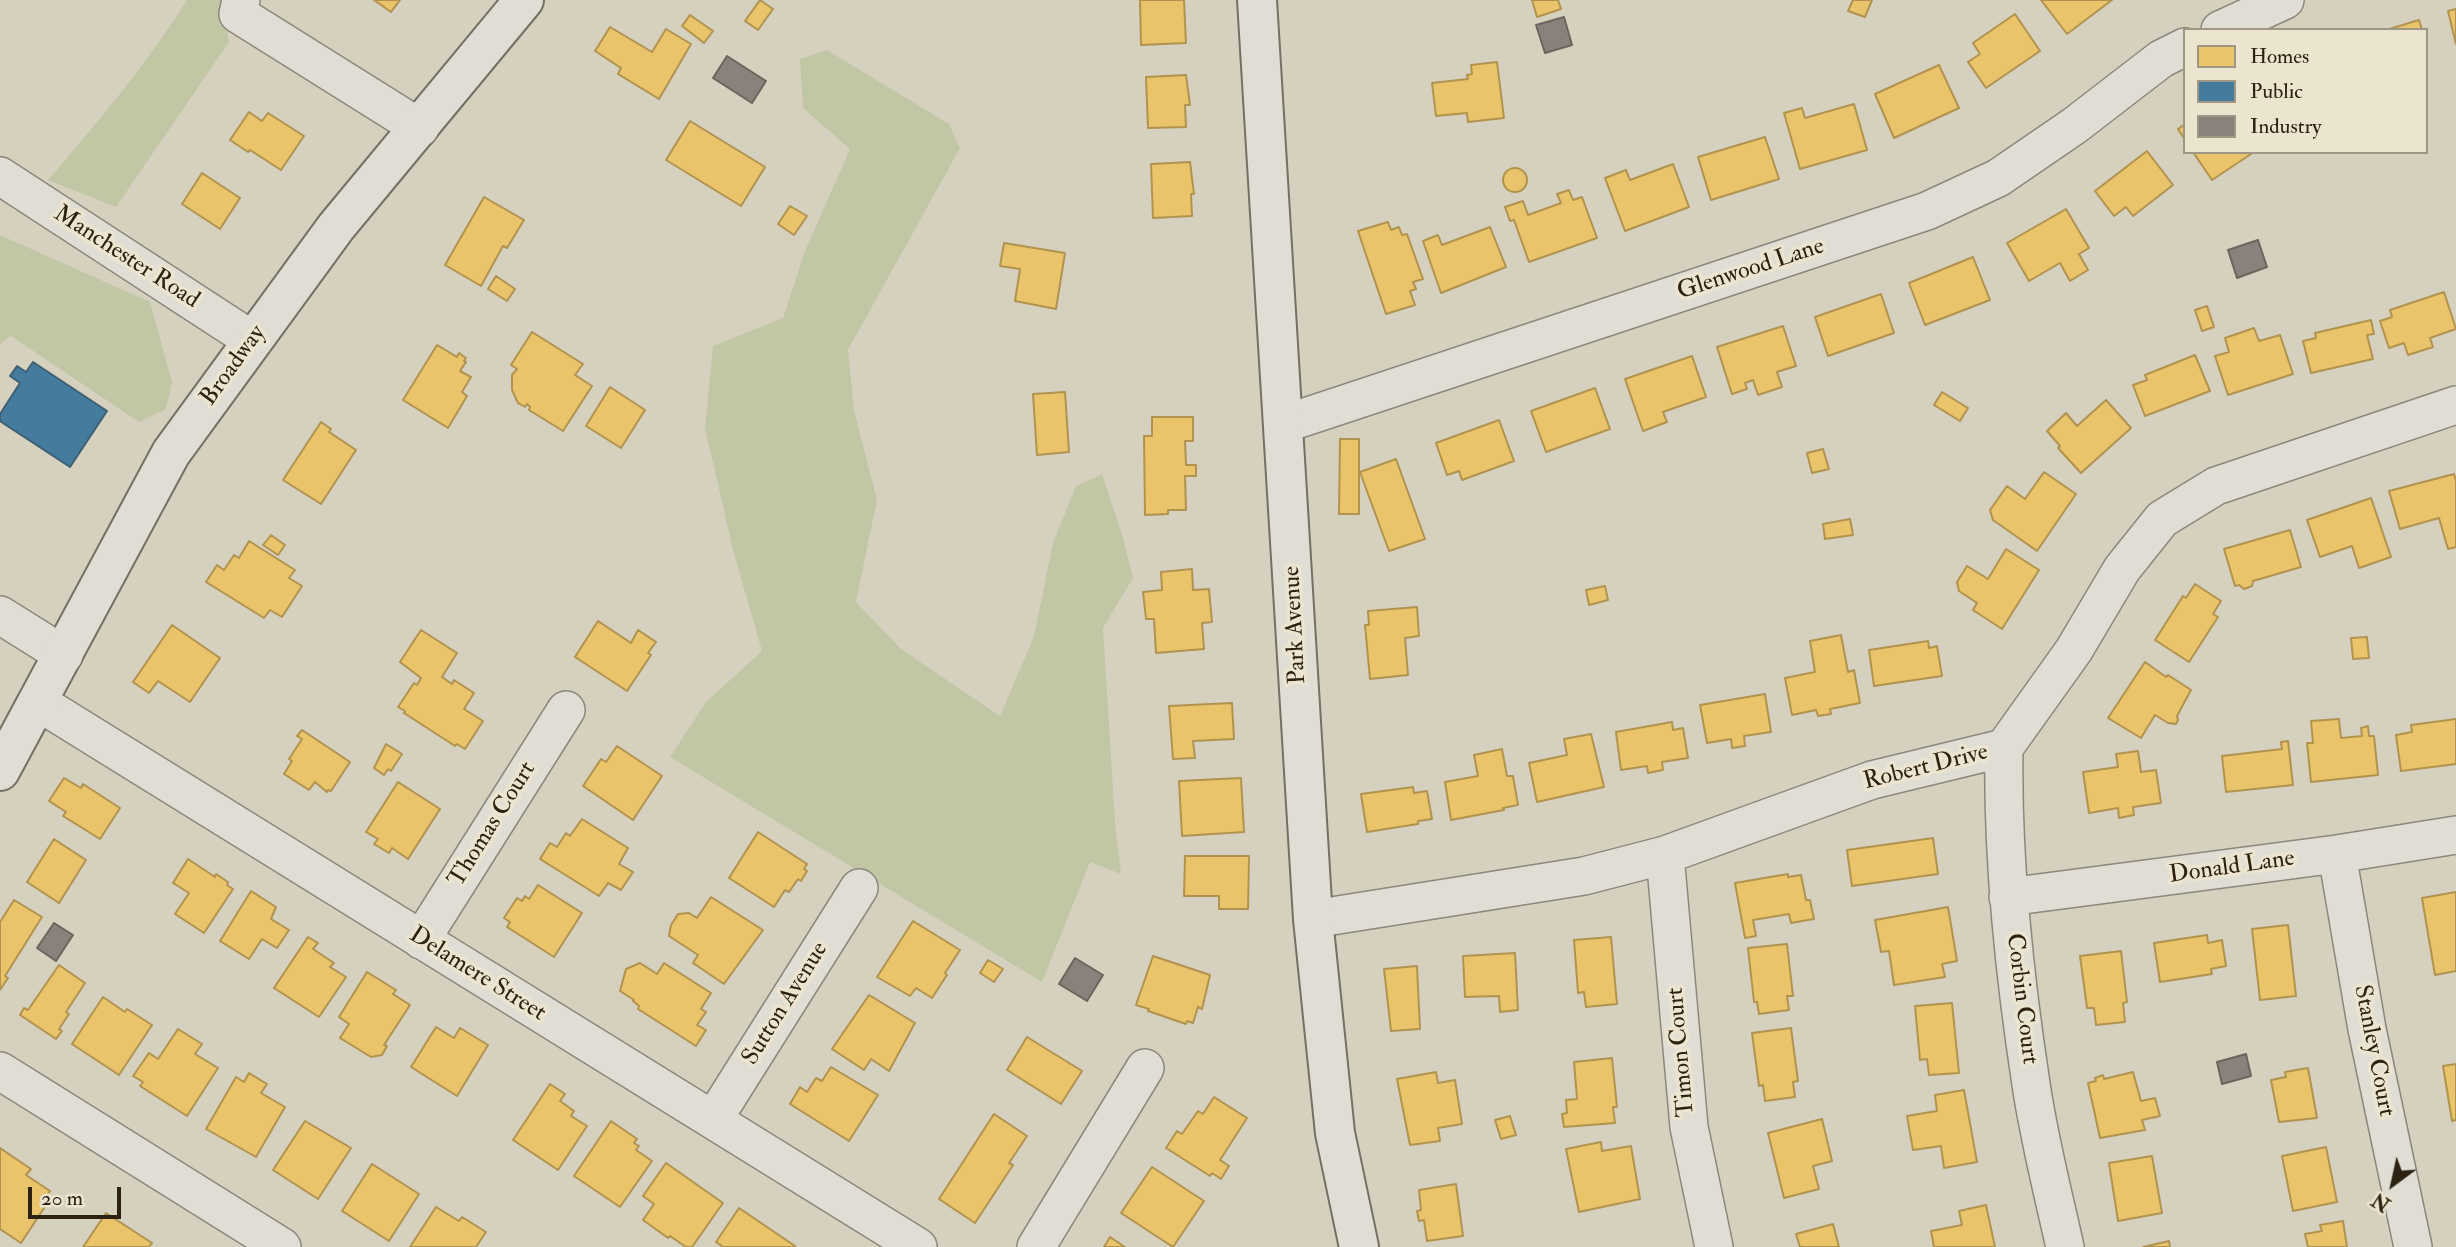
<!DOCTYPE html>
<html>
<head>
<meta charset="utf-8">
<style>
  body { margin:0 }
  #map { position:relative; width:2456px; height:1247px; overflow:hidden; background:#d6d1bf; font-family:"IM FELL Double Pica",serif }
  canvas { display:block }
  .legend { position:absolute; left:2183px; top:28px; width:245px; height:126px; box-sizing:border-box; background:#ebe4cf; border:2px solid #9f9683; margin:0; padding:9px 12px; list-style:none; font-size:21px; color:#2d2111 }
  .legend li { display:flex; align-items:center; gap:14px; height:35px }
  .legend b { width:35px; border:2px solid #9f9683 }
  .north { position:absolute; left:2358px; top:1149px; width:70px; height:70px; -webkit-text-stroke:5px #ebe4cf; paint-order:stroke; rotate:213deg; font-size:19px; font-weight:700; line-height:28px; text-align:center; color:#2d2111 }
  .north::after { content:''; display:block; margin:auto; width:24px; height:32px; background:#2d2111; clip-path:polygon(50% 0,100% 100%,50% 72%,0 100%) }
  .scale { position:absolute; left:28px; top:1187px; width:93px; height:32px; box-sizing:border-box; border:4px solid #2d2111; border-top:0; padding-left:9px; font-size:21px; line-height:24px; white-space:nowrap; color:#2d2111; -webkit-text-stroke:5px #ebe4cf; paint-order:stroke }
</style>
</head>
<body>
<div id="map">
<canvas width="2456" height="1247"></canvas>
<ul class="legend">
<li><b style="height:19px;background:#e9c46a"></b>Homes</li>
<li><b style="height:19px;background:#457b9d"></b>Public</li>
<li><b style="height:19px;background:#8a817c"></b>Industry</li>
</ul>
<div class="north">N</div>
<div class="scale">20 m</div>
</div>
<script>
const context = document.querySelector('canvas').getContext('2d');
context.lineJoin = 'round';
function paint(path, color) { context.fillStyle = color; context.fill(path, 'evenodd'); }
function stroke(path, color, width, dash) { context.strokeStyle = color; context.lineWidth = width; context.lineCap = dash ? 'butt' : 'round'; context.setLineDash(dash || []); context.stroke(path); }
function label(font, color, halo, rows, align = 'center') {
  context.font = font + ' "IM FELL Double Pica",serif'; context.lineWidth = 7; context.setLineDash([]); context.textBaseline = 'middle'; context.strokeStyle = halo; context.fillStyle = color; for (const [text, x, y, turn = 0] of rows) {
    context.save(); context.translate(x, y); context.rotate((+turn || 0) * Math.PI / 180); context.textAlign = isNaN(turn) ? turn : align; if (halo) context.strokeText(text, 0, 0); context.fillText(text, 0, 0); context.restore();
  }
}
paint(new Path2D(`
  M187 0H223L229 42 116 207 48 180C97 123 147 64 187 0Z
  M827 50 949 124 960 148 848 350 854 410 877 500 856 602 901 649 1000 716 1034 636 1053 543 1076 486 1102 474 1123 538 1133 578 1103 628 1115 822 1121 874 1090 862 1042 982 670 757 706 702 762 651 734 554 705 428 713 346 783 318 805 251 850 149 803 108 800 59Z
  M0 235 150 302 172 382 166 409 139 422 11 336 0 344Z`), '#c1c7a5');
const homes = new Path2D(`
  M374 0H400L391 12Z
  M760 0 773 9 758 30 745 21Z
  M1140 0H1184L1186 43 1141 45Z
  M1532 0H1558L1561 9 1537 17Z
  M1853 0H1872L1865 17 1848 11Z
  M2041 0H2112L2067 34Z
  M2456 9V44L2448 11Z
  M2015 14 2040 51 1986 88 1968 62 1980 54 1973 43Z
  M690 15 713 31 704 43 682 26Z
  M2419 20 2422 30H2386Z
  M610 27 652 52 666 29 691 44 659 99 618 74 621 68 595 51Z
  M1497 62 1504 118 1468 122 1467 113 1436 116 1432 83 1468 79 1467 75 1472 74 1471 65Z
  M1939 65 1959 108 1894 138 1875 94Z
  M1186 75 1190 105H1185L1186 127 1148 128 1146 77Z
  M1854 104 1867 150 1800 169 1784 113 1802 108 1805 118Z
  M249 112 262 121 268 113 304 136 281 170 250 150 248 152 230 140Z
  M690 121 765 167 741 206 666 160Z
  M2185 124V140L2178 129Z
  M1765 137 1779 179 1711 200 1698 157Z
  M2147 151 2173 185 2133 216 2126 207 2114 216 2095 191Z
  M2193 152H2254L2212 180Z
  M1190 162 1194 194H1191L1192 216 1153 218 1151 164Z
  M1673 164 1689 207 1625 231 1605 178 1626 170 1630 180Z
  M1503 180a12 12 0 1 1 24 0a12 12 0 1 1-24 0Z
  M202 173 240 198 220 229 182 204Z
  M1569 190 1573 200 1582 197 1597 238 1529 262 1514 220 1510 221 1505 207 1523 201 1528 215 1561 203 1557 194Z
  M484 197 524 220 507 248 503 246 481 286 445 265Z
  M790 206 807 216 794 235 778 224Z
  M2066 209 2089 248 2079 254 2088 270 2070 281 2060 263 2029 281 2007 243Z
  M1388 222 1391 230 1399 227 1402 235 1407 234 1423 279 1413 282 1416 289 1410 291 1415 305 1386 314 1358 231Z
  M1490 227 1506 267 1441 293 1423 241 1438 235 1442 245Z
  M1004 243 1065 253 1056 309 1015 301 1020 269 1000 266Z
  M1973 257 1990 300 1925 325 1909 283Z
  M496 276 515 289 507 301 488 289Z
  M2444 292 2456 329 2430 338 2433 347 2408 355 2404 343 2389 348 2380 321 2392 317 2390 310Z
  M1881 294 1894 333 1828 356 1815 317Z
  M2207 306 2214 327 2202 331 2195 310Z
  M2371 320 2374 334 2367 335 2373 359 2311 373 2303 341 2316 338 2315 333Z
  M1783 326 1796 366 1777 372 1782 387 1758 395 1753 380 1745 383 1747 389 1732 394 1717 347Z
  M2254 328 2259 341 2280 335 2293 374 2228 395 2215 356 2229 352 2225 338Z
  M532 332 583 364 575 375 592 386 563 431 529 410 530 407 527 404 525 407 518 403 512 390V375L517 369 511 365Z
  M437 345 457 357 459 353 466 358 464 361 466 362 460 371 471 377 462 392 467 396 448 428 403 400Z
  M2195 355 2210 391 2145 416 2133 385 2147 380 2145 375Z
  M1692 356 1706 397 1663 412 1667 422 1643 431 1625 379Z
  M610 387 645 410 621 448 586 426Z
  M1595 388 1610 429 1546 452 1531 411Z
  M1065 392 1069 452 1037 455 1033 394Z
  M1942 392 1968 408 1960 421 1934 405Z
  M2106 400 2131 428 2081 473 2058 448 2060 446 2047 431 2066 413 2077 426Z
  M1152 417H1193V441H1185L1186 465H1196V476H1185L1186 510H1168V514L1145 515 1144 436H1152Z
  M1499 420 1514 461 1462 480 1459 471 1447 475 1436 443Z
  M321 422 331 429 329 432 356 450 321 504 283 480Z
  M1340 439H1359V514H1339Z
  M1823 449 1829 469 1812 473 1807 453Z
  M1396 459 1425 539 1389 551 1360 472Z
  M2044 472 2076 494 2037 551 1993 520 1990 510 2007 486 2025 499Z
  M2454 474 2456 481V547L2448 549 2439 518 2400 529 2389 491Z
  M2371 498 2391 557 2359 568 2352 546 2320 557 2307 520Z
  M1850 519 1853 535 1825 539 1823 524Z
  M2290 530 2301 567 2253 581 2252 586 2244 589 2239 585 2235 586 2224 549Z
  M271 535 285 545 278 555 263 545Z
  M249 541 295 570 289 578 302 586 282 617 270 610 264 618 206 582 217 565 224 570 234 555 239 558Z
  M2006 549 2039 570 2002 629 1973 610 1977 603 1959 591 1957 582 1967 566 1988 579Z
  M1192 569 1193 590 1209 589 1212 622 1202 623 1204 649 1156 653 1154 619H1146L1143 592 1162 590 1161 572Z
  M2195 584 2221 601 2213 614 2218 617 2189 662 2155 640 2183 596 2186 598Z
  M1605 586 1608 600 1589 605 1586 590Z
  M1417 607 1419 636 1405 638 1408 675 1370 679 1365 625H1369L1368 611Z
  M598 621 631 643 638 630 656 642 648 653 651 655 627 691 575 657Z
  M172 625 220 658 190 702 158 681 149 693 133 682Z
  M421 630 457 653 442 677 452 684 454 680 474 693 464 709 483 721 465 749 457 744 455 746 404 713 405 711 398 707 414 683 417 685 421 678 400 662Z
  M1841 635 1848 672 1854 670 1860 703 1830 709 1831 714 1818 716 1816 710 1792 715 1785 678 1815 672 1810 641Z
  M2367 637 2369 658 2353 659 2351 638Z
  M1928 641 1929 648 1937 646 1942 676 1874 686 1869 650Z
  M2145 662 2166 677 2168 675 2191 690 2177 716 2178 720 2176 724 2168 723 2155 715 2141 738 2108 718Z
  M1765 694 1771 732 1744 736 1745 746 1732 748 1731 739 1707 743 1700 705Z
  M1232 703 1234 739 1193 741 1195 758 1173 759 1169 706Z
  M2339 719 2341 738 2362 736 2361 728 2368 726 2369 736H2374L2378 775 2311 782 2307 743H2313L2311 721Z
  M2456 719V764L2401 771 2396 735 2412 732 2411 725Z
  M1672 722 1673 730 1683 728 1688 758 1662 762 1663 770 1648 773 1647 766 1621 770 1616 732Z
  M302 730 350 762 331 791 328 790 327 792 315 782 309 790 284 774 292 761 289 759 302 739 297 736Z
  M1591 734 1604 787 1537 802 1529 763 1567 755 1564 739Z
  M2288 741 2293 785 2226 792 2222 756 2282 749 2281 742Z
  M386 744 402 754 391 771 388 769 384 775 374 768Z
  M617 746 662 776 633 820 583 786 601 759 606 762Z
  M1502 749 1507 776H1513L1518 805 1503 808 1504 810 1451 820 1445 782 1478 776 1474 755Z
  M2138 751 2141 772 2156 770 2161 803 2133 807 2134 815 2119 818 2118 808 2089 813 2083 772 2118 767 2116 754Z
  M64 778 81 788 83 784 120 808 100 839 63 816 66 812 49 801Z
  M1241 778 1244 832 1182 836 1179 781Z
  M398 782 440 809 408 859 392 848 389 853 374 844 378 839 366 832Z
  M1413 787 1414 793 1427 791 1432 819 1418 821V824L1367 832 1361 794Z
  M582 819 628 848 619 864 633 872 621 890 608 883 599 896 540 859 550 843 557 847 566 833 570 836Z
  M758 832 807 864 804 869 807 871 801 881 798 879 789 892 785 890 774 907 729 878Z
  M1933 838 1938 874 1852 886 1847 850Z
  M54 839 86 860 59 903 27 882Z
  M1185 856H1249L1248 909H1219V896H1184Z
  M188 859 215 877 216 874 228 882 227 885 233 889 204 933 175 914 189 893 173 883Z
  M1788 874V877L1801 875 1806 900H1810L1814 919 1791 923 1789 914 1753 920 1756 936 1745 938 1735 883Z
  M538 885 582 913 554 957 507 927 510 922 504 918 517 898 522 901 525 896 529 899Z
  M251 891 276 907 271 919 289 930 277 948 262 939 249 959 220 941Z
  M2456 892V971L2435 975 2422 898Z
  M711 897 763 930 724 984 693 963 698 955 669 936 671 925 678 914 689 913 697 918Z
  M14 900 42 917 5 976 8 978 0 990V922Z
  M1948 907 1957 961 1942 964 1945 977 1894 985 1889 951 1881 952 1875 920Z
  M913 921 960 950 945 973 947 975 932 998 916 988 910 996 877 977Z
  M2288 925 2296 996 2260 1000 2252 929Z
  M2207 935 2208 943 2222 940 2226 966 2211 969 2212 974 2160 982 2154 943Z
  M308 937 318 943 313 949 334 963 330 967 346 977 319 1017 274 988Z
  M1611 937 1617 1004 1586 1007 1584 992 1578 993 1574 940Z
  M1787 944 1793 996H1787L1789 1010 1759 1014 1757 1002H1754L1748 948Z
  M2121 951 2127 1002 2123 1003 2125 1022 2096 1025 2094 1008H2087L2080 956Z
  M1515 953 1518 1010 1500 1012 1499 996 1465 997 1463 956Z
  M1153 956 1210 975 1202 1009 1198 1007 1193 1023 1187 1021 1186 1024 1148 1011 1149 1009 1136 1005Z
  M988 960 1003 969 994 982 980 973Z
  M640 963 657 974 664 963 711 993 701 1009 706 1012 697 1025 706 1030 696 1046 638 1009 639 1006 633 1001 634 1000 620 991 626 969Z
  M59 965 85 983 66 1012 69 1014 59 1029 62 1031 56 1039 20 1015 24 1008 28 1010Z
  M1417 966 1420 1029 1391 1031 1384 969Z
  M367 972 396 990 393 994 410 1005 384 1045 387 1046 382 1055 371 1057 340 1038 349 1024 339 1017Z
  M869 995 915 1023 889 1071 871 1059 864 1070 832 1049Z
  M103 997 125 1012 127 1009 152 1025 119 1075 72 1044Z
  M1952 1003 1959 1073 1929 1075 1927 1059 1920 1060 1915 1006Z
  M436 1027 454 1038 460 1028 488 1045 457 1096 411 1067Z
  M1791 1028 1798 1081 1793 1082 1795 1097 1765 1101 1763 1085 1759 1086 1752 1033Z
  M178 1029 202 1044 195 1054 218 1068 187 1116 140 1086 143 1082 133 1076 149 1053 158 1059Z
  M1027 1037 1082 1071 1061 1104 1007 1070Z
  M1612 1058 1617 1107H1613L1615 1123 1564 1127 1562 1114 1567 1113 1566 1100 1577 1099 1574 1062Z
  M2456 1064V1120L2452 1121 2443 1066Z
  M831 1067 878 1095 849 1141 790 1104 800 1087 807 1092 816 1078 822 1081Z
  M2308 1068 2317 1118 2279 1122 2271 1080 2286 1077 2285 1072Z
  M1436 1072 1438 1083 1455 1080 1462 1124 1438 1128 1440 1141 1410 1145 1397 1079Z
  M2133 1072 2141 1101 2155 1098 2160 1116 2142 1120 2145 1130 2100 1138 2088 1083 2096 1081 2095 1078 2103 1075 2104 1079Z
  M249 1073 267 1084 261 1093 285 1107 256 1157 206 1129 236 1077 244 1082Z
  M550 1084 565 1094 560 1101 574 1111 571 1116 587 1126 558 1170 513 1140Z
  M1964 1090 1977 1162 1944 1168 1941 1146 1913 1150 1907 1116 1937 1111 1935 1095Z
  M1214 1097 1247 1118 1220 1160 1229 1166 1221 1179 1212 1173 1210 1176 1166 1148 1177 1131 1182 1134 1198 1111 1203 1114Z
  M994 1114 1027 1136 1009 1163 1013 1165 975 1223 939 1199Z
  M1510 1116 1516 1135 1501 1139 1495 1120Z
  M1822 1119 1832 1161 1813 1166 1819 1189 1784 1198 1768 1133Z
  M305 1121 351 1148 318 1199 273 1170Z
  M611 1121 637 1139 634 1143 639 1146 636 1150 652 1161 620 1207 574 1176Z
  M1601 1142 1602 1151 1631 1146 1640 1199 1579 1212 1566 1149Z
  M2326 1147 2337 1202 2293 1211 2282 1156Z
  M0 1148 31 1169 26 1175 50 1191 44 1200 48 1202 21 1243 0 1229Z
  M2152 1156 2162 1213 2118 1221 2109 1163Z
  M666 1163 723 1203 692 1247H686L670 1236 668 1238 643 1220 654 1204 643 1196Z
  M372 1164 419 1194 389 1241 342 1211Z
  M1152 1167 1204 1201 1173 1247 1121 1213Z
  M1456 1184 1463 1236 1427 1241 1424 1220 1419 1221 1417 1211 1421 1210 1419 1190Z
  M1986 1205 1995 1247H1934L1931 1231 1962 1225 1959 1211Z
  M436 1207 459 1221 462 1217 486 1232 476 1247H410Z
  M739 1208 795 1246 794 1247H723L716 1242Z
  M106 1213 152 1243 149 1247H83Z
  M2343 1221 2347 1247H2308L2305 1234 2322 1231 2320 1225Z
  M1833 1224 1839 1247H1800L1796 1234Z
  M1110 1237 1125 1247H1104Z
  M2169 1241 2170 1247H2143Z`);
paint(homes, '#e9c46a');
stroke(homes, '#b1934f', 2);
const public = new Path2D(`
  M33 362 107 411 70 467 0 421V414L20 383 10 376 17 366 26 372Z`);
paint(public, '#457b9d');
stroke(public, '#3e6073', 2);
const industry = new Path2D(`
  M1564 17 1572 45 1545 53 1536 25Z
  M727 56 766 81 752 103 713 78Z
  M2258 240 2267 267 2237 278 2228 250Z
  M54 923 73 935 56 961 37 948Z
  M1075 958 1103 975 1087 1001 1059 984Z
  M2246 1054 2251 1076 2222 1084 2217 1062Z`);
paint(industry, '#8a817c');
stroke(industry, '#6e645c', 2);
const street = new Path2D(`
  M241 0 238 14 420 128
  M2220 30 2285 0
  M0 176 252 340
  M1284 424 1927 211 1998 178 2074 126 2161 59 2185 47
  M0 615 64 655
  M38 702 918 1247
  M2004 748C2002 861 2014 973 2031 1084 2039 1139 2053 1193 2065 1247
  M2337 854 2367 1029 2413 1247
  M1665 855 1689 1127 1714 1247
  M2008 897 2337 854 2456 835
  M1313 919 1584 876 1665 855 1872 780 2004 748 2074 650 2122 569 2162 519 2216 486 2456 405
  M421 940 566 710
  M0 1071 282 1247
  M713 1120 859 888
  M1036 1247 1145 1068`);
const secondary = new Path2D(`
  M1257 0 1313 919 1335 1133 1359 1247
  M0 771 171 453 336 227 524 0`);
stroke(street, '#8c877b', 40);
stroke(secondary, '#747064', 42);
stroke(street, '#e0ddd4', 37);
stroke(secondary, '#e0ddd4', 38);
label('24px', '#2d2111', '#ebe4cf', [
  ["Manchester Road",126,258,33],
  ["Glenwood Lane",1751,270,-18],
  ["Broadway",234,366,-54],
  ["Park Avenue",1296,625,-93],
  ["Robert Drive",1926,768,-14],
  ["Thomas Court",493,825,-58],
  ["Donald Lane",2232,868,-8],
  ["Delamere Street",477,975,32],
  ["Corbin Court",2021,999,83],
  ["Sutton Avenue",786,1004,-58],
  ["Stanley Court",2373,1051,79],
  ["Timon Court",1682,1052,-95]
]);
</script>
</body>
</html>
